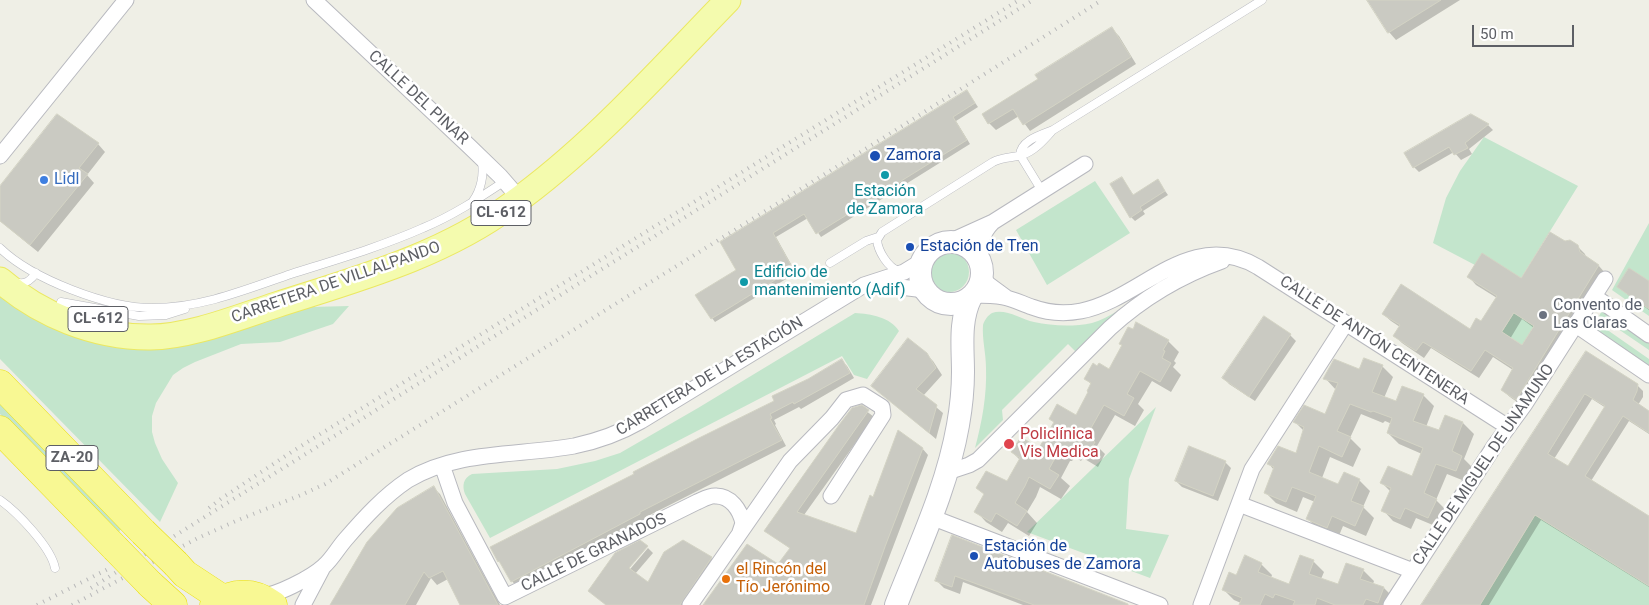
<!DOCTYPE html>
<html>
<head>
<meta charset="utf-8">
<style>
  body { margin:0 }
  #map { position:relative; width:1649px; height:605px; overflow:hidden; background:#efefe6; font-family:Roboto,sans-serif }
  canvas { display:block }
  .scale { position:absolute; left:1472px; top:25px; width:102px; height:22px; box-sizing:border-box; border:2px solid #5d5f65; border-top:0; padding-left:6px; font-size:15px; line-height:18px; white-space:nowrap; color:#5d5f65; -webkit-text-stroke:4px #fff; paint-order:stroke }
</style>
</head>
<body>
<div id="map">
<canvas width="1649" height="605"></canvas>
<div class="scale">50 m</div>
</div>
<script>
const context = document.querySelector('canvas').getContext('2d');
context.lineJoin = 'round';
function paint(path, color) { context.fillStyle = color; context.fill(path, 'evenodd'); }
function stroke(path, color, width, dash) { context.strokeStyle = color; context.lineWidth = width; context.lineCap = dash ? 'butt' : 'round'; context.setLineDash(dash || []); context.stroke(path); }
function label(font, color, halo, rows, align = 'center') {
  context.font = font + ' Roboto,sans-serif'; context.lineWidth = 5; context.setLineDash([]); context.textBaseline = 'middle'; context.strokeStyle = halo; context.fillStyle = color; for (const [text, x, y, turn = 0] of rows) {
    context.save(); context.translate(x, y); context.rotate((+turn || 0) * Math.PI / 180); context.textAlign = isNaN(turn) ? turn : align; if (halo) context.strokeText(text, 0, 0); context.fillText(text, 0, 0); context.restore();
  }
}
paint(new Path2D(`
  M1484 137 1578 186 1521 278 1475 265 1433 243 1446 198 1460 171Z
  M1095 181 1130 233 1047 285 1016 230Z
  M1649 223V316L1612 290Z
  M929 272a20 20 0 1 1 40 0a20 20 0 1 1-40 0Z
  M0 291 89 338 272 319 311 307 349 306 333 324 280 342 241 344 195 362 183 368 173 375 156 403 152 416V432L155 443 162 459 178 483 160 522 0 359Z
  M1143 294 1076 352 1068 344 1002 410 1003 420 975 448C982 422 987 395 986 368 986 353 982 340 983 325 984 321 988 315 992 313 1005 308 1021 319 1034 322 1052 326 1073 327 1092 323 1110 318 1127 304 1143 294Z
  M1603 309 1649 340V350L1599 316Z
  M855 313C871 314 890 317 899 331L867 379 854 375 842 356 490 538 465 494C462 486 463 478 472 474L557 469 595 461 620 453 698 408Z
  M1514 313 1534 326 1522 345 1502 332Z
  M1596 322 1649 359V368L1592 328Z
  M0 398 127 528 120 530 118 535 0 414Z
  M1156 407 1129 479 1126 529 1169 535 1150 578 1027 532Z
  M1535 515 1649 586V605H1480Z`), '#c3e5cc');
paint(new Path2D(`
  M1372 0H1460L1396 40 1389 32Z
  M1112 29 1119 36 1136 64 1030 131 1019 116 996 130 989 123 984 114 1040 79Z
  M967 91 978 107 956 121 970 144 821 237 808 218 776 237 796 273 715 322 712 318 738 271 721 243Z
  M1488 125 1493 130 1469 149 1472 154 1461 160 1454 152 1419 172 1414 167Z
  M98 144 105 152 87 175 94 183 38 252 0 221V188Z
  M1122 178 1134 196 1158 181 1168 195 1143 211 1145 214 1135 221 1131 217 1112 184Z
  M1564 242 1577 246 1585 254 1586 258 1599 266 1606 274 1524 407 1510 397 1502 390 1513 370 1493 357 1479 378 1431 348 1424 358 1402 343 1395 336 1400 327 1391 321 1383 314 1470 331 1481 323 1497 298 1476 285 1469 277 1521 280ZM1522 319 1534 328 1522 346 1510 339Z
  M1649 283V310L1627 294 1619 287Z
  M1264 318 1290 335 1296 341 1255 401 1229 384 1224 378Z
  M1168 341 1179 352 1174 361 1176 363 1173 367 1181 375 1171 392 1152 381 1138 404 1144 410 1135 426 1115 415 1097 446 1105 454 1098 467 1083 458 1081 461 1075 457 1072 461H1070L1061 478 1070 486 1061 499 1040 487 1036 497 1027 512 1037 523 1029 536 1008 523 1002 532 986 522 976 511 1008 483 1020 460 1012 452 1039 450 1055 423 1051 419 1076 416 1092 385 1086 379 1109 371 1123 346 1120 343Z
  M1586 353 1637 385 1643 391V397L1638 405 1649 412V434L1629 421 1591 481 1649 517V587L1541 520 1489 605H1423ZM1592 399 1606 408 1568 467 1554 459Z
  M926 354 933 361 942 375 923 396 943 413 936 439 880 392Z
  M842 361 847 366 854 378 801 409 799 407 774 420 776 424 775 425 786 446 644 518 645 520 517 587 512 581 776 401Z
  M1382 366 1393 377 1384 398 1397 403 1423 395 1434 406 1426 427 1439 432 1446 416 1463 423 1474 434 1464 459 1473 468 1467 482 1447 474 1436 500 1447 511 1440 528 1416 518 1411 529 1393 521 1383 510 1391 492 1382 483 1412 478 1422 454 1399 444 1388 433 1392 424 1385 421 1383 423 1361 414 1350 438 1361 449 1353 467 1330 457 1322 478 1339 486 1359 480 1370 491 1363 507 1374 518 1366 536 1343 526 1338 538 1319 530 1308 519 1315 502 1303 497 1297 512 1276 503 1265 492 1274 470 1269 464 1297 455 1304 431 1295 422 1325 416 1336 390 1325 378Z
  M861 407 874 417 804 515 857 535 874 498 922 448 928 455 871 605H704L778 566 791 549 772 536 766 531Z
  M1225 462 1231 468 1218 501 1182 487 1176 481Z
  M433 487 440 494 500 605H462L448 579 437 585 431 578 416 605H332Z
  M952 537 1126 605H1023L963 582 960 594 944 588 937 581Z
  M648 548 653 553 635 574 648 584 711 558 717 564 690 605H606L624 572 626 574Z
  M1313 561 1324 572 1321 579 1339 586 1363 570 1374 581 1373 584 1384 588 1395 599 1393 605H1241V603L1234 600 1223 589 1237 577 1261 564 1272 575 1271 578 1290 586Z`), '#0003');
const building = new Path2D(`
  M1367 0H1441L1388 33Z
  M1112 27 1131 57 1023 125 1013 109 988 124 982 114 1038 79 1035 75Z
  M967 90 975 103 953 117 967 140 816 234 804 214 773 233 793 269 711 319 695 295 736 270 720 242Z
  M57 114 99 143 79 168 88 174 30 245 0 221V186Z
  M1471 114 1489 124 1465 143 1468 148 1454 155 1449 147 1413 168 1404 153Z
  M1122 177 1133 195 1158 179 1165 191 1140 207 1142 210 1130 218 1110 184Z
  M1550 232 1565 241 1570 240 1578 245 1580 252 1599 265 1516 400 1501 390 1513 368 1485 350 1471 371 1423 342 1416 351 1393 336 1400 325 1382 314 1401 284 1470 329 1476 318 1481 321 1497 296 1467 277 1482 253 1521 278ZM1514 313 1534 326 1522 345 1502 332Z
  M1629 268 1649 281V309L1617 287Z
  M1264 316 1291 334 1249 397 1222 378Z
  M1136 322 1169 340 1163 350 1165 351 1162 358 1171 363 1160 382 1140 371 1127 394 1134 398 1124 416 1104 405 1086 437 1095 442 1086 457 1071 448 1069 451 1063 447 1061 451H1059L1049 469 1059 475 1050 489 1029 477 1025 486 1015 503 1027 511 1017 526 996 513 991 522 974 512 984 494 976 488 986 471 1007 481 1020 458 1011 452 1021 437 1039 448 1054 422 1049 419 1057 404 1076 415 1088 392 1087 391 1091 383 1084 379 1093 363 1097 366 1099 363 1109 369 1122 345 1119 344 1128 327 1133 329Z
  M908 338 927 353 936 368 916 389 937 405 929 433 871 386Z
  M1586 351 1638 384 1637 391 1633 400 1649 411V433L1623 416 1585 476 1649 516V586L1535 515 1480 605H1421ZM1585 394 1605 406 1568 466 1548 454Z
  M1364 358 1383 365 1372 392 1396 401 1402 386 1424 394 1413 421 1439 430 1445 415 1463 422 1452 451 1462 456 1456 471 1436 464 1424 493 1437 499 1428 518 1405 508 1400 519 1381 511 1391 488 1380 483 1388 466 1412 476 1423 448 1387 433 1392 418 1373 411 1371 412 1350 404 1337 431 1351 437 1342 457 1319 446 1309 472 1338 484 1344 472 1360 479 1351 501 1364 506 1355 526 1332 516 1327 528 1306 519 1316 496 1292 487 1286 502 1264 493 1274 467 1267 464 1278 446 1296 453 1304 427 1293 422 1304 405 1325 414 1338 383 1323 379 1334 359 1359 369Z
  M842 359 850 373 794 404 793 402 770 414 772 418 770 419 782 440 640 512V514L511 582 499 561 498 562 490 547 634 474 633 472 699 438 774 401 772 396 808 379Z
  M862 405 869 410 797 512 856 533 870 495 873 497 898 430 923 448 886 544 864 605H703L747 544 778 564 790 548 764 531 839 425 852 408Z
  M1189 446 1226 461 1213 496 1175 481Z
  M434 486 498 605H460L443 571 429 578 424 572 405 605H330L367 542 397 508Z
  M952 535 1128 604V605H1034L955 576 952 587 935 581Z
  M640 540 648 546 629 568 648 582 664 552 683 540 712 557 680 605H606L588 591 615 553Z
  M1245 555 1262 563 1258 572 1289 584 1300 555 1314 560 1309 574 1338 584 1346 563 1364 569 1360 579 1384 587 1378 603 1366 599 1363 605H1335L1317 598 1315 605H1293L1295 601 1275 594 1273 598 1265 594 1260 605H1239L1242 598 1222 590 1229 572 1236 575Z`);
paint(building, '#cacac2');
stroke(building, '#d3d3c4', 1);
const lane = new Path2D(`
  M1042 191 1020 155C1021 140 1041 135 1053 130L1262 0
  M473 201C481 190 484 175 482 162
  M0 248C32 279 108 308 152 308 201 308 245 290 291 274 335 260 380 247 423 228 452 216 478 199 505 181
  M830 263 866 241 878 237
  M899 271C888 268 878 251 877 240L882 232 993 162C1003 157 1012 158 1022 155 1034 151 1043 141 1051 132
  M15 282C25 286 31 280 36 273
  M61 302 139 316 166 315 185 309
  M0 500C17 512 51 547 55 568`);
const street = new Path2D(`
  M314 0 470 147 500 176 520 199
  M0 156 126 0
  M951 241 993 222 1085 164
  M978 258C978 246 983 232 992 223
  M982 277 988 284 1007 298
  M875 284 925 290
  M973 295C983 295 994 295 1003 297 1013 299 1023 304 1032 307 1048 313 1065 314 1081 311 1142 299 1189 227 1258 267L1508 427
  M1594 296 1649 335
  M1576 325 1649 375
  M442 465 455 503 505 597 697 502C702 500 710 495 716 496 731 496 740 510 743 523L740 532
  M948 472 969 465 978 460 1110 328C1143 298 1180 276 1222 261
  M1239 504 1413 571
  M931 517 1160 605
  M259 596C275 597 312 577 324 566 332 559 338 548 345 540 364 518 384 496 408 480 458 450 519 456 574 446 598 441 620 433 641 421L864 285 904 272 922 261
  M303 605 322 569
  M690 605 790 461 832 418 846 400 863 395 882 407 883 415 831 496
  M1201 605 1252 469 1346 323
  M1391 605 1495 445 1525 404 1605 279`);
const secondary = new Path2D(`
  M920 273a31 31 0 1 1 62 0a31 31 0 1 1-62 0Z
  M896 605C919 546 947 488 958 425 961 408 963 390 963 372 963 347 959 321 971 297`);
const primary = new Path2D(`
  M0 280C40 315 95 337 148 337 187 338 239 317 276 305 357 279 442 256 511 205 592 147 659 71 728 0`);
const highway = new Path2D(`
  M0 384 143 532
  M0 430 115 548
  M176 564 185 574 223 599
  M150 584 173 605
  M214 605C233 591 254 591 273 605`);
stroke(lane, '#b8b9bf', 9);
stroke(street, '#b8b9bf', 17);
stroke(secondary, '#b9bac1', 24);
stroke(primary, '#ebe862', 27);
stroke(highway, '#eade0b', 29);
stroke(lane, '#fff', 8);
stroke(street, '#fff', 15);
stroke(secondary, '#fff', 22);
stroke(primary, '#f4fbae', 25);
stroke(highway, '#f8f893', 28);
stroke(new Path2D(`
  M209 508 222 498 293 451 1019 0
  M91 588 1033 0
  M37 605 108 569
  M72 605 198 538 238 520 301 495 325 484 883 138 1102 0`), '#b8b8b9', 4, [1, 6]);
const highwayBridge = new Path2D(`
  M143 532 176 564
  M115 548 150 584`);
stroke(highwayBridge, '#eade0b', 29, []);
stroke(highwayBridge, '#f8f893', 28);
for (const [x, y, r, color] of [
  [875,156,6,"#1a4fb4"],
  [885,175,5,"#0f9aa8"],
  [44,180,5,"#3f7fe0"],
  [910,247,5,"#1a4fb4"],
  [744,282,5,"#0f9aa8"],
  [1543,315,5,"#6b7280"],
  [1009,444,6,"#e0444e"],
  [974,556,5,"#1a4fb4"],
  [726,579,5,"#e8710a"]
]) { const dot = new Path2D(); dot.arc(x, y, r, 0, 2 * Math.PI); context.fillStyle = color; context.fill(dot); stroke(dot, '#fff', 2); }
for (const [x, y, w] of [
  [501,213,60],
  [98,319,60],
  [72,458,52]
]) { const box = new Path2D(); box.roundRect(x - w / 2, y - 12.5, w, 25, 4); context.fillStyle = '#fff'; context.fill(box); stroke(box, '#5d5f65', 1); }
label('bold 15px', '#5d5f65', null, [
  ["CL-612",501,213],
  ["CL-612",98,319],
  ["ZA-20",72,458]
]);
label('16px', '#5d5f65', '#fff', [
  ["CALLE DEL PINAR",418,98,43],
  ["CARRETERA DE VILLALPANDO",336,283,-19],
  ["CALLE DE ANTÓN CENTENERA",1374,341,33],
  ["CARRETERA DE LA ESTACIÓN",710,377,-31],
  ["CALLE DE MIGUEL DE UNAMUNO",1484,465,-56],
  ["CALLE DE GRANADOS",594,553,-26]
]);
label('16px', '#164399', '#fff', [
  ["Zamora",886,156],
  ["Estación de Tren",920,247],
  ["Estación de",984,547],
  ["Autobuses de Zamora",984,565]
], 'left');
label('16px', '#366cbe', '#fff', [
  ["Lidl",54,180]
], 'left');
label('16px', '#0d838f', '#fff', [
  ["Estación",885,192],
  ["de Zamora",885,210],
  ["Edificio de",754,273,"left"],
  ["mantenimiento (Adif)",754,291,"left"]
]);
label('16px', '#5b616d', '#fff', [
  ["Convento de",1553,306],
  ["Las Claras",1553,324]
], 'left');
label('16px', '#be3a42', '#fff', [
  ["Policlínica",1020,435],
  ["Vis Medica",1020,453]
], 'left');
label('16px', '#c56008', '#fff', [
  ["el Rincón del",736,570],
  ["Tío Jerónimo",736,588]
], 'left');
</script>
</body>
</html>
